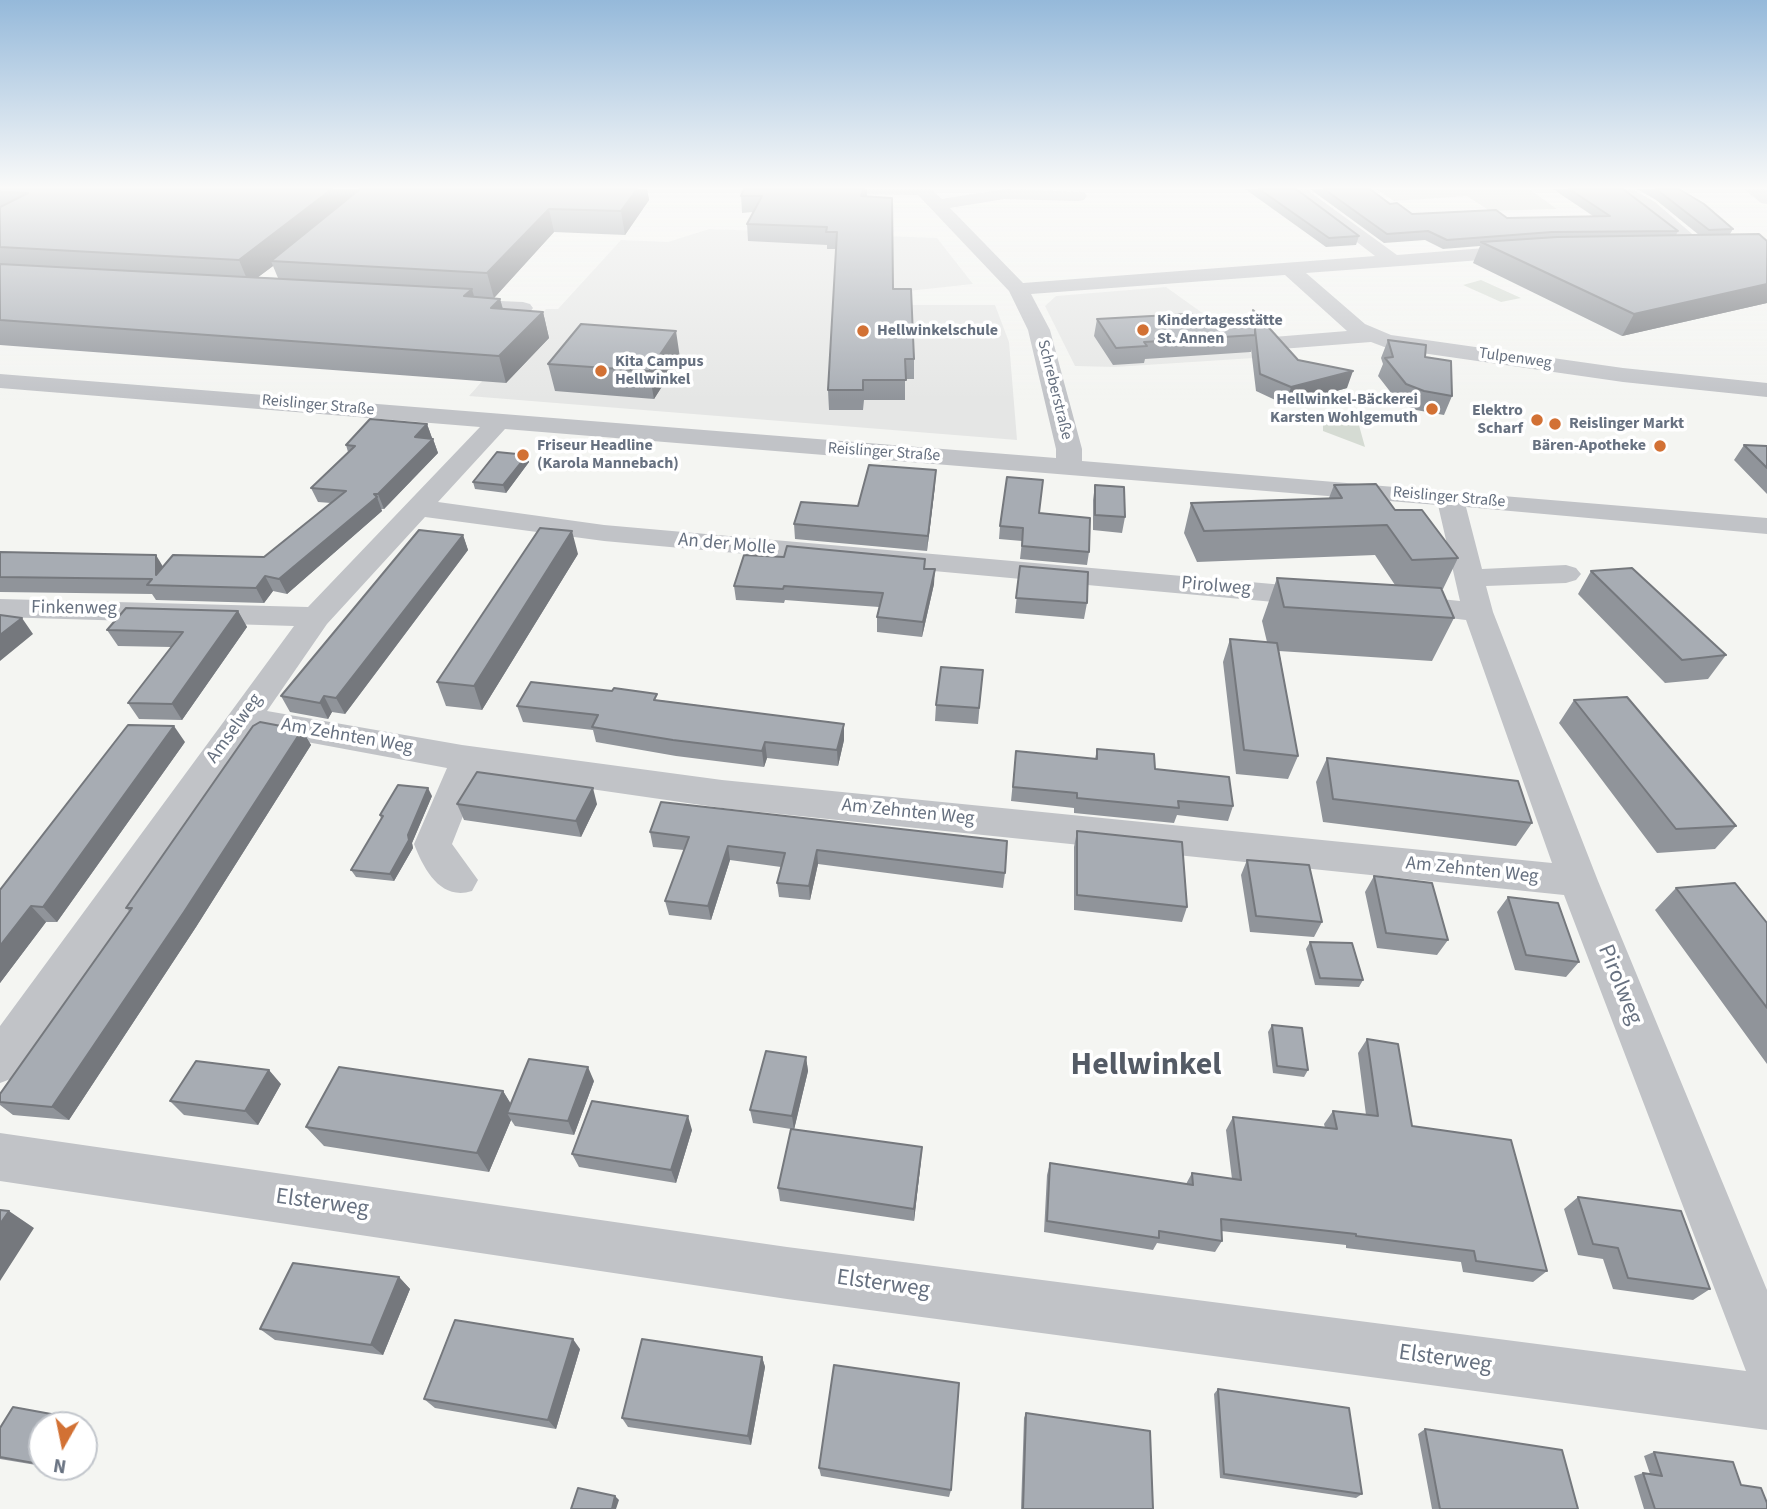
<!DOCTYPE html>
<html>
<head>
<meta charset="utf-8">
<style>
  body { margin:0 }
  #map { position:relative; width:1767px; height:1509px; overflow:hidden; background:#f4f5f2; font-family:"Source Sans 3",sans-serif }
  canvas { display:block }
  .north { position:absolute; left:28px; top:1411px; width:70px; height:70px; box-sizing:border-box; background:#fff; border:2px solid #c2c6cc; border-radius:50%; rotate:189deg; font-size:19px; font-weight:700; line-height:28px; text-align:center; color:#677180 }
  .north::after { content:''; display:block; margin:auto; width:24px; height:32px; background:#d27134; clip-path:polygon(50% 0,100% 100%,50% 72%,0 100%) }
</style>
</head>
<body>
<div id="map">
<canvas width="1767" height="1509"></canvas>
<div class="north">N</div>
</div>
<script>
const context = document.querySelector('canvas').getContext('2d');
context.lineJoin = 'round';
function paint(path, color) { context.fillStyle = color; context.fill(path, 'evenodd'); }
function stroke(path, color, width, dash) { context.strokeStyle = color; context.lineWidth = width; context.lineCap = dash ? 'butt' : 'round'; context.setLineDash(dash || []); context.stroke(path); }
function label(font, color, halo, rows, align = 'center') {
  context.font = font + ' "Source Sans 3",sans-serif'; context.lineWidth = 7; context.setLineDash([]); context.textBaseline = 'middle'; context.strokeStyle = halo; context.fillStyle = color; for (const [text, x, y, turn = 0] of rows) {
    context.save(); context.translate(x, y); context.rotate((+turn || 0) * Math.PI / 180); context.textAlign = isNaN(turn) ? turn : align; if (halo) context.strokeText(text, 0, 0); context.fillText(text, 0, 0); context.restore();
  }
}
paint(new Path2D(`
  M709 229 937 238 973 284 899 292 898 305H995L1009 342 1017 440 469 396 546 309H558L621 240 668 242Z
  M1166 287 1239 339 1254 358 1115 367 1075 366 1045 306 1056 296Z`), '#e5e6e5');
paint(new Path2D(`
  M1376 189H1529L1557 209 1490 211 1467 196 1394 201Z
  M1481 280 1521 298 1501 302 1463 285Z
  M1336 415 1357 418 1365 447 1323 431V419Z`), '#d5dbd3');
paint(new Path2D(`
  M836 189H931L942 199 1004 189 1084 192 1087 196 1084 200 1078 201 1004 199 950 208 1023 283 1375 256 1288 189H1306L1397 255 1522 245 1531 251 1522 257 1306 273 1365 324 1391 335 1623 368 1767 383V397L1623 382 1387 348 1371 342 1281 349 1273 347 1270 342 1273 337 1347 331 1285 275 1031 294 1050 330 1082 449V461L1767 518V534L1466 507 1482 569 1566 565 1576 568 1581 574 1576 580 1566 583 1486 586 1493 612 1598 881 1767 1290V1430L787 1299 0 1181V1133L787 1247 1746 1371 1564 895 722 808 480 773 452 844 478 880 472 891C441 901 424 870 414 844L447 768 253 732 16 1077 0 1083V1026L294 626 0 617V599L308 607 480 427 0 388V374L1056 458V449L1028 330 1009 291 918 195 844 194ZM505 429 1438 505 1460 601 1402 595 1391 597 1387 604 1391 611 1466 620 1552 863 722 780 462 745 267 711 327 624 425 517 604 541 1318 606 1329 604 1333 597 1329 590 1318 588 604 525 438 502Z
  M1613 189H1632L1655 202 1705 245 1696 251 1689 249Z
  M1744 189H1763L1767 191V204L1761 203Z
  M454 299 523 302 530 304 533 308 530 312 523 314 447 309 444 305 447 301Z`), '#c1c3c7');
paint(new Path2D(`
  M0 189H647L649 200 625 235 554 232 494 298 500 299 503 309 543 312 549 338 506 383 0 345ZM273 266 278 278 258 277Z
  M744 189H867V197L914 359V379H905V400H864L863 410H829L828 390 836 249H827V245L748 241 747 224 753 212 742 213 741 196Z
  M1245 189H1296L1359 236 1356 245 1326 247Z
  M1310 189H1370L1390 204 1412 214 1507 218 1593 216 1553 189H1623L1678 231 1676 235H1699L1656 200 1637 189H1679L1733 229 1730 234 1767 241V303L1622 336 1473 263 1480 246 1443 249 1425 240 1384 243Z
  M1253 310 1298 360 1347 388 1286 405 1256 391 1251 349V352L1145 359 1144 363 1113 365 1094 336 1097 319 1250 322Z
  M1388 340 1425 357 1452 396 1444 415 1416 410 1399 403 1378 376 1383 364 1381 358Z
  M680 358 654 399 555 391 548 364Z
  M427 424 432 438 431 439H433L438 453 384 509H381L382 511 287 594 273 591 264 603 156 600 152 594 0 592V552L163 566 264 557 331 503 318 502 311 488 348 452 346 445Z
  M1744 445 1767 446V494L1734 460Z
  M527 455 529 462 506 493 475 489 473 482Z
  M935 485 927 551 795 539 794 524Z
  M1095 485 1125 517 1122 533 1093 530V500Z
  M1334 485 1395 510 1458 558 1443 589H1441L1454 618 1432 661 1279 651 1298 756 1288 779 1236 774 1223 662 1230 639 1267 642 1262 621 1277 578 1395 585 1375 555 1197 562 1184 533 1191 503 1329 498Z
  M1039 513 1089 552 1087 565 1020 559 1022 541 999 539 1000 526Z
  M463 535 468 550 345 714 332 712 328 719 290 712 281 696Z
  M578 554 482 710 446 706 437 682Z
  M784 557 925 559V569L934 584 922 637 877 632V617L879 607 785 600 784 603 736 600 734 586Z
  M1020 566 1087 603 1084 619 1015 613Z
  M1591 571 1726 655 1708 679 1665 683 1578 594Z
  M238 611 247 627 182 720 139 719 128 703 171 647 118 646 107 630Z
  M983 670 978 724 935 721 936 705Z
  M658 700 844 724V740L838 766 767 758 764 767 676 756 596 742 593 730 523 722 517 706Z
  M1574 700 1736 826 1715 849 1657 853 1559 723Z
  M302 730 311 745 196 927 69 1120 13 1115 0 1105V1094L130 912 126 908Z
  M185 742 57 922H46L0 983V890Z
  M1097 749 1155 769 1233 806 1228 821 1177 815 1174 823 1074 813V808L1011 801 1016 751 1095 759Z
  M1327 758 1532 823 1516 846 1323 822 1316 782Z
  M432 796 412 843 413 848 394 881 356 877 351 870 381 819 380 815Z
  M661 802 1005 873 1003 888 818 864 810 900 779 897 777 883 781 867 730 860 711 920 669 915 665 901 684 850 653 847 650 832Z
  M457 804H597L581 837 464 820Z
  M1077 831 1187 907 1182 922 1074 910V847Z
  M1247 860 1322 922 1314 937 1250 932 1241 875Z
  M1374 876 1448 940 1437 955 1377 948 1365 892Z
  M1676 888 1767 923V1064L1655 910Z
  M1508 897 1579 962 1566 977 1515 970 1497 912Z
  M1310 942 1363 980 1359 987 1315 985 1306 949Z
  M1272 1025 1308 1070 1304 1077 1273 1073 1268 1032Z
  M1367 1039 1412 1126 1547 1271 1533 1282 1463 1272 1461 1262 1346 1248V1245L1221 1231 1222 1241 1215 1252 1157 1243 1153 1250 1044 1232 1047 1175 1050 1163 1186 1184 1192 1173 1232 1179 1226 1130 1233 1117 1325 1128 1324 1124 1333 1111 1366 1115 1358 1053Z
  M806 1057 808 1071 794 1129 921 1160 914 1221 780 1201 778 1188 791 1129 753 1123 750 1110Z
  M594 1081 574 1135 515 1126 511 1120 489 1172 324 1146 306 1127 503 1091 511 1104Z
  M281 1084 258 1125 184 1115 170 1101Z
  M692 1130 676 1183 579 1167 572 1154Z
  M1578 1197 1710 1289 1693 1300 1613 1289 1603 1259 1578 1255 1564 1209Z
  M399 1277 410 1289 383 1355 275 1340 260 1329Z
  M580 1349 556 1429 435 1408 424 1399Z
  M762 1357 765 1367 751 1445 628 1427 622 1418Z
  M1218 1389 1362 1494 1356 1498 1220 1478 1214 1394Z
  M1026 1413 1153 1509H1021L1024 1418Z
  M72 1420 70 1425H42V1466L0 1459V1428Z
  M1425 1429 1578 1509H1432L1418 1434Z
  M1654 1452 1767 1509H1644L1634 1476 1643 1473 1650 1474 1644 1456Z
  M819 1468 951 1490 949 1497 821 1476Z`), '#90949a');
paint(new Path2D(`
  M332 189H368L271 261 273 266 249 284 239 260Z
  M637 189H647L649 200 625 235 621 211Z
  M864 189H867V197L861 196Z
  M549 209 554 232 494 298 487 273Z
  M1767 284V303L1622 336 1634 314Z
  M472 289 479 314 464 296Z
  M500 299 507 324 491 308Z
  M543 312 549 338 506 383 499 356Z
  M676 331 680 358 654 399 649 371Z
  M1353 371 1347 388 1286 405 1291 387Z
  M427 424 432 438 420 451 415 437Z
  M433 439 438 453 384 509 378 494Z
  M527 455 529 462 506 493 503 485Z
  M936 470 935 485 927 551 928 536Z
  M377 497 382 511 287 594 279 579Z
  M572 531 578 554 482 710 474 686Z
  M463 535 468 550 345 714 336 698Z
  M156 555 165 570 156 575Z
  M935 569 934 584 922 637 923 622Z
  M265 576 273 591 264 603 256 588Z
  M238 611 247 627 182 720 172 704Z
  M22 618 33 634 0 661V635Z
  M324 696 332 712 328 719 320 703Z
  M844 724V740L838 766 837 750Z
  M174 726 185 742 57 922 43 907Z
  M302 730 311 745 196 927 69 1120 52 1107Z
  M765 742 767 758 764 767 762 751Z
  M428 788 432 796 412 843 413 848 394 881 390 874Z
  M593 788 597 804 581 837 576 821Z
  M728 846 730 860 711 920 708 906Z
  M817 850 818 864 810 900 809 886Z
  M31 906 46 922 0 983V946Z
  M806 1057 808 1071 794 1130 792 1116Z
  M588 1067 594 1081 574 1135 568 1121Z
  M269 1070 281 1084 258 1125 245 1111Z
  M503 1091 515 1111 507 1113 511 1120 489 1172 477 1153Z
  M688 1116 692 1130 676 1183 671 1170Z
  M922 1147 921 1160 914 1221V1209Z
  M9 1211 34 1228 0 1281V1224Z
  M399 1277 410 1289 383 1355 371 1345Z
  M573 1339 580 1349 556 1429 548 1420Z
  M762 1357 765 1367 751 1445 748 1436Z
  M62 1416 72 1420 70 1425H57Z
  M42 1450V1466L34 1463Z
  M615 1496 619 1500 616 1509H612Z`), '#75787d');
const building = new Path2D(`
  M0 189H332L239 260 0 247V207L28 193 0 192Z
  M360 189H637L621 211 549 209 487 273 271 261Z
  M744 189H864L861 196 892 198 893 289H911L914 359H905L906 380H863V390H828L837 232H826L827 227 747 224 762 196H741Z
  M1259 189H1296L1359 236 1329 238Z
  M1324 189H1370L1390 204 1397 203 1412 214 1496 210 1507 218 1610 216 1569 189H1623L1678 231 1552 232 1447 240 1428 231 1387 234Z
  M1656 189H1679L1704 204 1733 229 1709 230Z
  M1759 234 1767 241V284L1634 314 1481 242 1557 237Z
  M0 264 472 289 464 296 500 299 491 308 543 312 499 356 0 320Z
  M1253 310 1298 360 1353 371 1291 387 1260 374 1255 329V335L1144 342 1147 346 1116 348 1097 319 1188 314 1254 323Z
  M581 324 676 331 649 371 548 364Z
  M1388 340 1426 345 1425 357 1451 361 1452 396 1424 391 1406 384 1385 358 1393 357Z
  M370 419 427 424 415 437 433 439 378 494H374L377 497 279 579 265 576 256 588 147 585 152 579 0 577V552L156 555V575L173 555 264 557 346 491 311 488 355 446 346 445Z
  M1744 445 1767 446V468Z
  M497 452 527 455 503 485 473 482Z
  M869 465 936 470 928 536 794 524 801 502 858 506Z
  M1007 477 1043 480 1039 513 1090 518 1089 552 1022 546 1023 528 1000 526Z
  M1376 484 1395 510H1422L1458 558 1412 560 1387 525 1204 531 1191 503 1342 498 1334 485Z
  M1095 485 1124 487 1125 517 1095 515Z
  M540 528 572 531 474 686 437 682Z
  M419 530 463 535 336 698 324 696 320 703 281 696Z
  M787 546 925 559 924 569H935L923 622 877 617 883 593 784 586 783 589 734 586 744 555 784 557Z
  M1020 566 1088 572 1087 603 1016 598Z
  M1632 568 1726 655 1682 660 1591 571Z
  M1277 578 1441 588 1454 618 1284 607Z
  M126 608 238 611 172 704 128 703 183 632 107 630Z
  M0 615 22 618 0 635Z
  M1230 639 1277 643 1298 756 1244 750Z
  M941 667 983 670 979 708 936 705Z
  M531 682 612 691 614 688 657 694 654 700 844 724 837 750 765 742 762 751 673 740 592 727 598 715 517 706Z
  M1627 697 1736 826 1676 829 1574 700Z
  M260 722 302 730 184 912 52 1107 0 1102V1094L132 908H126L253 726Z
  M128 725 174 726 43 907 31 906 0 946V890Z
  M1097 749 1154 754 1155 769 1229 777 1233 806 1178 801 1179 808 1077 798V793L1013 787 1016 751 1097 759Z
  M1327 758 1518 781 1532 823 1333 799Z
  M477 772 593 788 576 821 457 804Z
  M398 785 428 788 408 835 409 840 390 874 351 870 383 816 380 815Z
  M661 802 1007 841 1005 873 817 850 809 886 777 883 785 853 728 846 708 906 665 901 689 837 650 832Z
  M1077 831 1182 842 1187 907 1077 895Z
  M1247 860 1309 865 1322 922 1256 916Z
  M1374 876 1432 883 1448 940 1386 933Z
  M1735 883 1767 923V1008L1676 888Z
  M1508 897 1558 903 1579 962 1526 955Z
  M1310 942 1352 943 1363 980 1320 978Z
  M1272 1025 1302 1028 1308 1070 1277 1066Z
  M1367 1039 1398 1044 1412 1126 1511 1140 1547 1271 1476 1261 1474 1251 1356 1236V1234L1221 1219 1222 1241 1159 1231V1238L1047 1221 1050 1163 1193 1185 1192 1173 1241 1180 1233 1117 1337 1129 1333 1111 1378 1116Z
  M766 1051 806 1057 792 1116 750 1110Z
  M529 1059 588 1067 568 1121 507 1113Z
  M196 1061 269 1070 245 1111 170 1101Z
  M339 1067 503 1091 477 1153 306 1127Z
  M592 1101 688 1116 671 1170 572 1154Z
  M791 1129 922 1147 914 1209 778 1188Z
  M1578 1197 1681 1211 1710 1289 1628 1278 1618 1248 1593 1244Z
  M0 1210 9 1211 0 1224Z
  M293 1263 399 1277 371 1345 260 1329Z
  M455 1320 573 1339 548 1420 424 1399Z
  M642 1339 762 1357 748 1436 622 1418Z
  M834 1365 959 1383 951 1490 819 1468Z
  M1218 1389 1349 1408 1362 1494 1224 1474Z
  M13 1407 62 1416 57 1425H42V1450L34 1463 0 1457V1428Z
  M1026 1413 1150 1431 1153 1509H1023Z
  M1425 1429 1562 1450 1578 1509H1440Z
  M1654 1452 1733 1462 1741 1485 1761 1488 1767 1503V1509H1655L1643 1473 1662 1476Z
  M578 1488 615 1496 612 1509H571Z`);
paint(building, '#a7acb3');
stroke(building, '#75787d', 2);
const sky = context.createLinearGradient(0, 0, 0, 400);
sky.addColorStop(0, '#95b9da');
sky.addColorStop(0.47, '#fafaf9');
sky.addColorStop(1, '#fafaf900');
context.fillStyle = sky;
context.fillRect(0, 0, 1767, 400);
for (const [x, y, r, color] of [
  [1143,330,7,"#d27134"],
  [863,331,7,"#d27134"],
  [601,371,7,"#d27134"],
  [1432,409,7,"#d27134"],
  [1537,420,7,"#d27134"],
  [1555,424,7,"#d27134"],
  [1660,446,7,"#d27134"],
  [523,455,7,"#d27134"]
]) { const dot = new Path2D(); dot.arc(x, y, r, 0, 2 * Math.PI); context.fillStyle = color; context.fill(dot); stroke(dot, '#fff', 2.5); }
label('bold 16px', '#677180', '#fff', [
  ["Kindertagesstätte",1157,321],
  ["St. Annen",1157,339],
  ["Hellwinkelschule",877,331],
  ["Kita Campus",615,362],
  ["Hellwinkel",615,380],
  ["Hellwinkel-Bäckerei",1418,400,"right"],
  ["Karsten Wohlgemuth",1418,418,"right"],
  ["Elektro",1523,411,"right"],
  ["Scharf",1523,429,"right"],
  ["Reislinger Markt",1569,424],
  ["Friseur Headline",537,446],
  ["(Karola Mannebach)",537,464],
  ["Bären-Apotheke",1646,446,"right"]
], 'left');
label('16px', '#677180', '#fff', [
  ["Tulpenweg",1515,359,8],
  ["Schreberstraße",1054,390,76],
  ["Reislinger Straße",318,406,5],
  ["Reislinger Straße",884,453,4],
  ["Reislinger Straße",1449,498,5]
]);
label('19px', '#677180', '#fff', [
  ["An der Molle",727,545,5],
  ["Pirolweg",1216,587,5],
  ["Finkenweg",74,609,1],
  ["Amselweg",235,729,-54],
  ["Am Zehnten Weg",347,737,10],
  ["Am Zehnten Weg",908,813,6],
  ["Am Zehnten Weg",1472,871,6]
]);
label('23px', '#677180', '#fff', [
  ["Pirolweg",1619,985,68],
  ["Elsterweg",322,1204,8],
  ["Elsterweg",883,1285,8],
  ["Elsterweg",1445,1360,8]
]);
label('bold 32px', '#545b66', '#fff', [
  ["Hellwinkel",1146,1067]
]);
</script>
</body>
</html>
